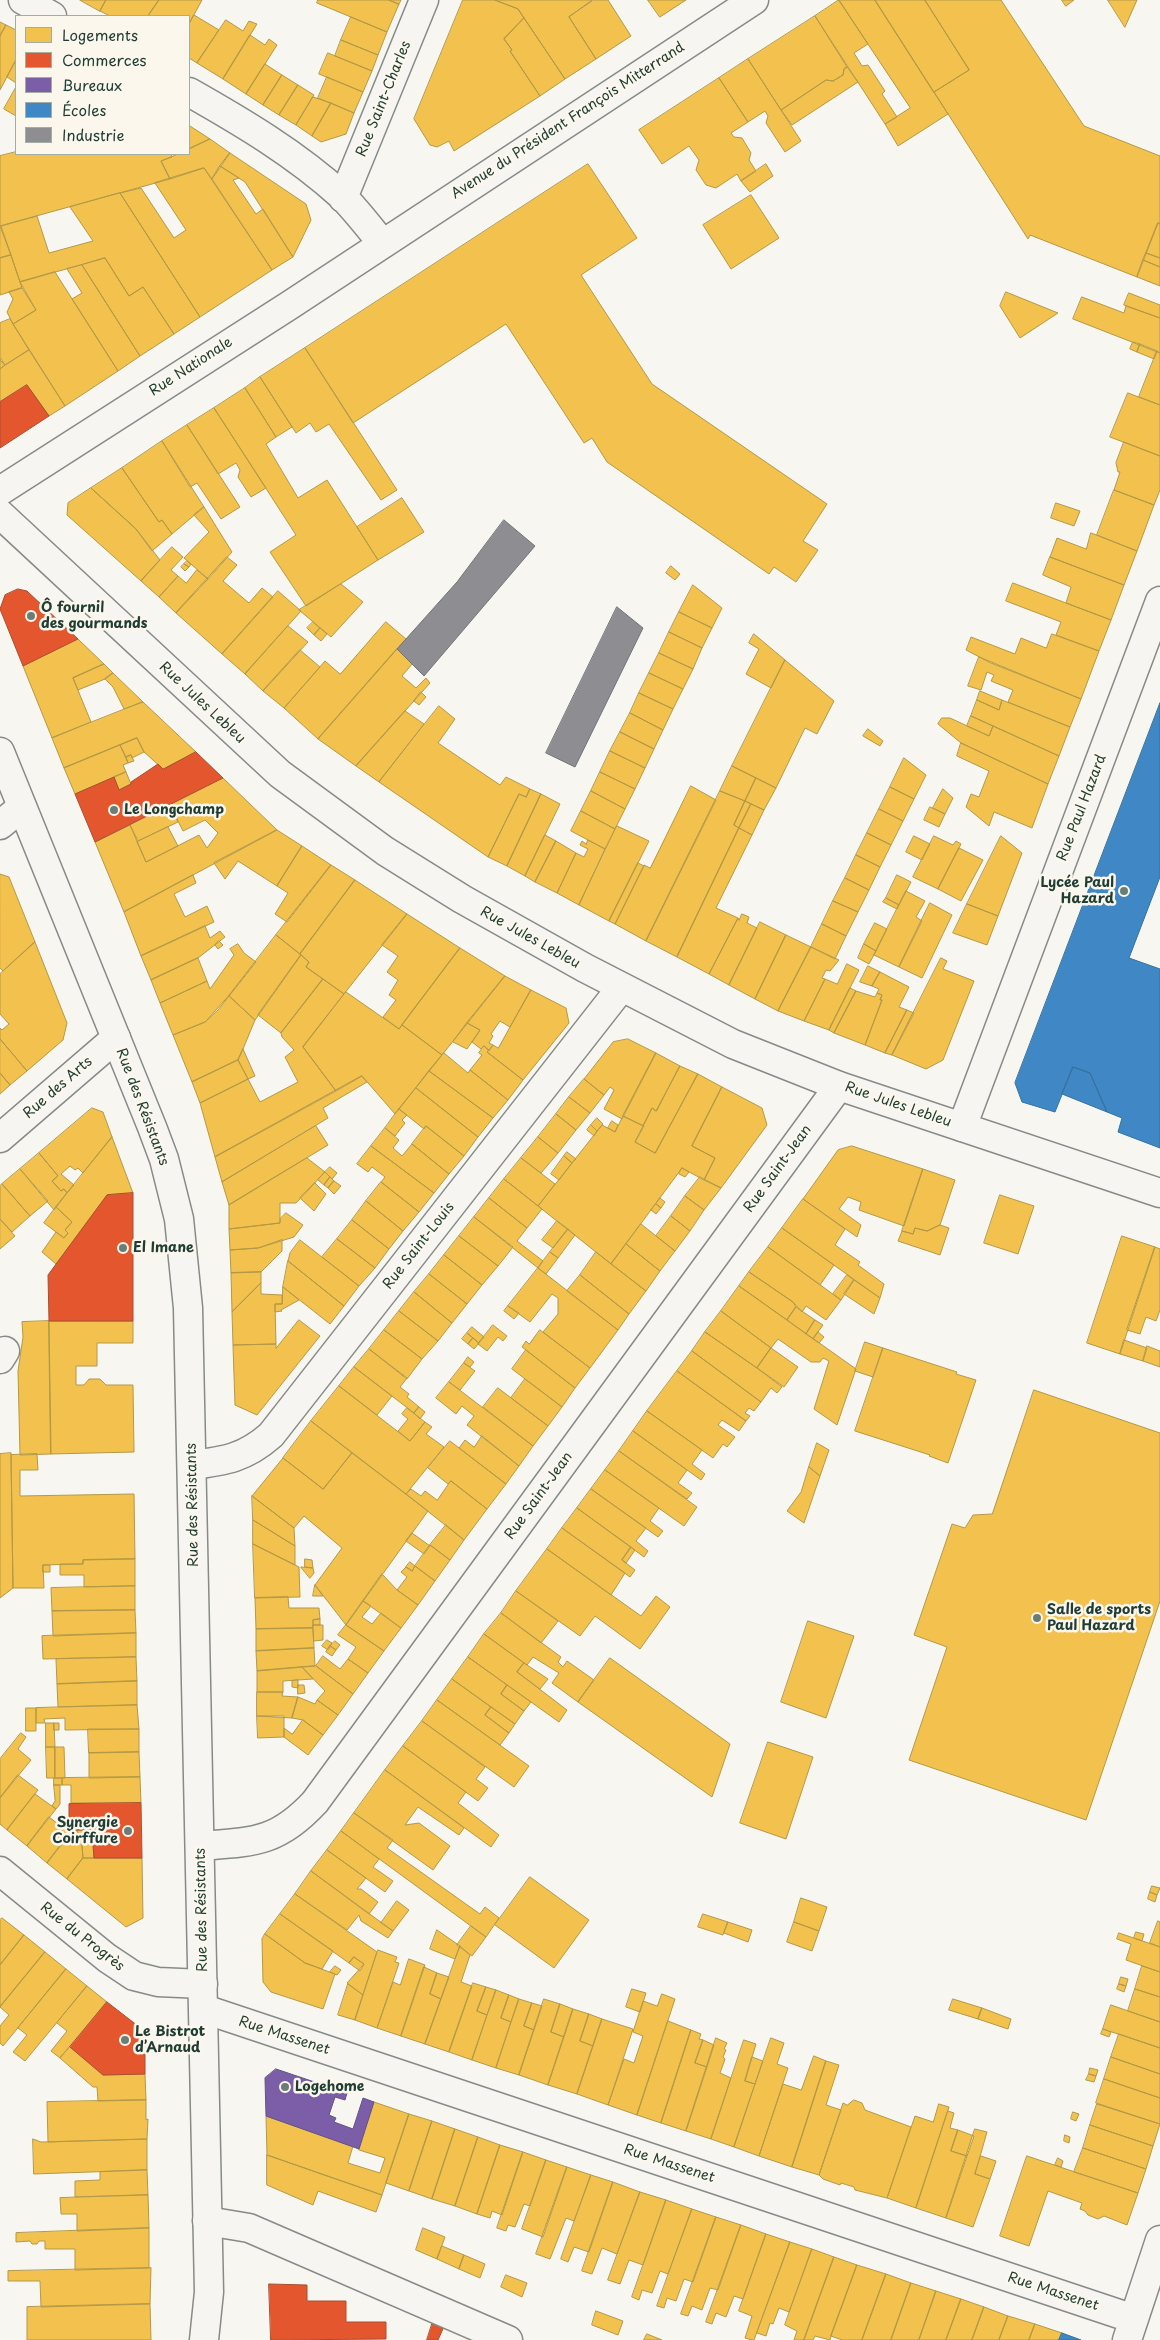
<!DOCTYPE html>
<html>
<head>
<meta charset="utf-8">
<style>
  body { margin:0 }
  #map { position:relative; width:1160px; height:2340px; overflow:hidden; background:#f8f6f0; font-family:"Playpen Sans",sans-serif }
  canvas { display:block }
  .legend { position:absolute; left:15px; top:15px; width:175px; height:140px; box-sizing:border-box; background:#fbf7ec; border:1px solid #a3ada2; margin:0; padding:6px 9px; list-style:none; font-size:15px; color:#1f3d34 }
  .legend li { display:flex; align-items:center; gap:10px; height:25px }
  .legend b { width:25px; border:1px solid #a3ada2 }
</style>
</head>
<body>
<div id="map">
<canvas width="1160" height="2340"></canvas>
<ul class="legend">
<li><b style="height:14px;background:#f2c14e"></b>Logements</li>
<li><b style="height:14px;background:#e4572e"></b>Commerces</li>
<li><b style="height:14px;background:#7b5ea7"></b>Bureaux</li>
<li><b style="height:14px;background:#3f88c5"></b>Écoles</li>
<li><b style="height:14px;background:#8d8d92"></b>Industrie</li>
</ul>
</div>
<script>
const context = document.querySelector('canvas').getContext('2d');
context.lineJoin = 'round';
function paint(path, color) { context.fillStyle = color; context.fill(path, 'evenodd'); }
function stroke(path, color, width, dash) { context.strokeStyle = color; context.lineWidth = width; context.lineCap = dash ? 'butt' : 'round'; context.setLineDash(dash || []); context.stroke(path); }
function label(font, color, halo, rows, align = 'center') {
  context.font = font + ' "Playpen Sans",sans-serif'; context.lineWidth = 5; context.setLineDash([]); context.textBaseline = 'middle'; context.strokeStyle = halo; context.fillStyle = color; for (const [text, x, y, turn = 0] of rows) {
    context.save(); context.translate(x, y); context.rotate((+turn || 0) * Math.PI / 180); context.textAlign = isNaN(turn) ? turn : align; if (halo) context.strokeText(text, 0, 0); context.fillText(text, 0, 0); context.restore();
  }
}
const homes = new Path2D(`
  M80 0H106L100 11Z
  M106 0H159L148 16H110L100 11Z
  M159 0H202L189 24V16H148Z
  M318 0H389L399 4 387 32 317 3Z
  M389 0H401L399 4Z
  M463 0H495L518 9 524 18 504 39 512 50 510 51 540 96 454 151 449 141 437 147 430 145 414 119Z
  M495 0H592L569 17 596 59 565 79 518 9Z
  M594 0H608L631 36 596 59 569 17Z
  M648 0H686L660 17Z
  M839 0 868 44 854 53 862 66 868 65 885 91 882 94 897 117 885 124 815 16Z
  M839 0H875L948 114 898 146 885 124 910 108Z
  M875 0H925L969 70 934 92Z
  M925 0H1001L1084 126 1160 156V224L1158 223 1137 277 1030 235 1028 239 934 92 969 70Z
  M1062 0H1074L1066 6Z
  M1108 0H1137L1125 27Z
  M194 15 219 30 197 63 189 58V24Z
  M815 16 847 67 844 69 843 75 833 81 826 80 781 110 748 59Z
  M351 17 387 32 378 55 341 40Z
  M524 18 565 79 540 96 510 51 512 50 504 39Z
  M226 20 243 31 249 21 257 24 223 79 197 63Z
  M0 22 6 25 0 36Z
  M6 25 16 30V60L0 90V36Z
  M250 35 265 45 269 39 277 45 246 94 223 79Z
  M341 40 378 55 372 71 335 56Z
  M328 53 372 71 363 92 319 74Z
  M748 59 801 141 785 152 766 123 768 116 765 111 748 122 719 78Z
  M16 60V83L7 77Z
  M265 64 282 75 263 105 246 94Z
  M847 67 858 82 792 125 781 110 826 80 833 81 843 75 844 69Z
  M282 75 298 85 279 115 263 105Z
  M327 77 363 92 354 113 318 98Z
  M719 78 748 122 731 133 734 137 742 138 751 153 749 160 756 171 741 181 737 174 716 188 706 185 696 170 699 160 689 146 662 164 639 130Z
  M298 85 314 95 296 125 279 115Z
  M16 87V116L4 109Z
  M313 97 331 103 312 136 296 125Z
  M331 103 354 113 346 134 321 142 312 136Z
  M189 126H190L210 139 189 149Z
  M210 139 230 153 212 179 204 168 170 179 161 161 178 154H189V149Z
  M16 152V154H171L172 157 161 161 170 179 0 226V156Z
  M230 153 306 204 311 220 293 257 245 182 220 166Z
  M588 164 637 238 581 275 652 384 827 504 803 541 818 550 796 582 774 567 769 574 607 462 592 438 584 443 506 324 353 423 305 348Z
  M766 164 773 176 750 192 741 181Z
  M220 166 239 178 233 180 256 214 263 209 293 257 272 270 212 179Z
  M204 168 272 270 200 317 120 193 141 188 174 238 186 230 155 183Z
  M120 193 200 317 174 334 143 287 129 296 105 258 20 282 1 226 37 216 49 253 93 241 70 207Z
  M751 195 779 238 731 269 703 225Z
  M1158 223 1160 224V258L1146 253Z
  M0 226 11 255 0 258Z
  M1146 253 1160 258V267L1143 260Z
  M11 255 22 288 0 295V258Z
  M105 258 129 296 143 287 174 334 140 356 82 265Z
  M1143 260 1160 267V286L1137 277Z
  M82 265 140 356 118 371 72 299 82 293 67 269Z
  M55 272 118 371 65 406 13 324 36 310 20 282Z
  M22 288 36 310 13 324 7 312 13 299 9 292Z
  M1006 292 1058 313 1020 338 1000 306Z
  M1129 293 1160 305V318L1124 305Z
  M1082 297 1124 313 1126 306 1160 318V353L1073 319Z
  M10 319 29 350 5 365 0 360V323Z
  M1133 342 1140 344 1137 352 1130 349Z
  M1140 344 1157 351 1154 359 1137 352Z
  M305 348 397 490 381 500 329 424 316 432 310 423 296 433 260 377Z
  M29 350 65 406 49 416 27 385 0 402V369Z
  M1157 351 1160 353V405L1139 397Z
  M1 359 5 365 0 369V360Z
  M260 377 292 427 276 437 245 388Z
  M245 388 276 437 266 444 298 498 327 480 378 560 306 606 270 552 296 535 214 408Z
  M1128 393 1160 405V456L1110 437Z
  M214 408 266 488 251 497 238 477 240 470 236 463 218 474 187 425Z
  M187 425 240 507 221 519 197 483 190 487 162 441Z
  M162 441 204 507 172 534 162 520 159 522 122 468Z
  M1124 442 1160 456V490L1154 505 1114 490 1120 472H1118L1116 463Z
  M122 468 159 522 162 520 172 534 152 551 136 529 91 488Z
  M91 488 136 529 160 560 141 581 67 515 68 503Z
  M1114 490 1154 505 1137 551 1097 535Z
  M402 498 424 532 378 560 357 527Z
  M1056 503 1080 511 1074 526 1051 518Z
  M204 507 232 552 208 579 184 558 209 532 194 515Z
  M1091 533 1137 551 1124 585 1050 557 1057 538 1086 549Z
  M172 547 183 557 171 570 178 576 159 597 141 581Z
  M227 557 237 565 223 581 249 603 262 588 273 597 222 654 176 613Z
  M1050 557 1124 585 1111 620 1066 603 1071 587 1043 575Z
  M187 561 191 564 189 567 184 564Z
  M184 564 189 567 185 571 181 567Z
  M671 566 680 574 675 580 666 573Z
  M197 570 208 579 176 613 159 597 178 576 186 583Z
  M1013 583 1111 620 1099 651 1056 635 1061 622 1006 601Z
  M341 584 363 602 331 637 299 610Z
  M693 585 722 608 712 628 679 612Z
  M278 591 301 611 245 674 222 654Z
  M679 612 712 628 702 648 669 632Z
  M313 622 320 628 314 635 307 628Z
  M386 622 406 639 318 739 284 708 325 661 340 674Z
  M288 626 308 642 263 691 245 674Z
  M320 628 327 634 321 641 314 635Z
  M669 632 702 648 693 669 659 653Z
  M754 634 785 660 771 688 746 674 759 649 749 643Z
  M1052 634 1099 651 1081 699 991 663 966 650 971 637 1015 654 1021 638 1046 648Z
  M78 639 104 664 73 678 91 722 52 738 23 666Z
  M397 649 413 663 402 676 416 688 426 678 430 683 356 766 318 739Z
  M300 650 320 667 284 708 263 691Z
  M659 653 693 669 683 689 649 673Z
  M979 657 1081 699 1070 727 1008 702 1013 690 991 681 994 675 987 672 981 690 968 686Z
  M785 660 834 701 817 734 805 728 776 788 732 766Z
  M104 664 113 673 105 679 78 690 73 678Z
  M113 673 143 702 124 709 113 687 105 679Z
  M649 673 683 689 673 709 639 693Z
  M980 691 1002 700 999 710 977 700Z
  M421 692 426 697 419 705 414 701Z
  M639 693 673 709 663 730 630 713Z
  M977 700 999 710 1002 700 1070 727 1059 756 971 716Z
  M143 702 196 752 163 769 144 752 137 738 64 768 52 738Z
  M439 706 455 719 438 743 500 785 506 777 530 789 526 797 519 794 488 857 379 782Z
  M405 711 424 724 379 782 356 766Z
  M630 713 663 730 654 749 620 732Z
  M971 716 993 726 989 736 967 726Z
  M942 718H950L989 736 993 726 1059 756 1048 784 961 743 938 724Z
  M868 729 883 741 880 746 863 736Z
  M620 732 654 749 645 768 610 751Z
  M137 738 144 752 132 758 131 755 126 757 120 745Z
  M961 743 1048 784 1032 828 994 812 989 826 966 807 971 794 979 797 989 771 957 756Z
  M120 745 128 763 123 765 126 772 75 794 64 768Z
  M610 751 645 768 635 789 600 772Z
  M131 755 134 761 128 763 126 757Z
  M904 758 926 775 914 799 890 787Z
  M732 766 756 778 745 801 720 791Z
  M126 772 131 784 119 790 114 777Z
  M600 772 635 789 625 809 591 791Z
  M223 778 277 830 124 912 95 842 130 825 146 862 199 835 207 848 218 833 205 820 183 831 170 805Z
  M756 778 776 788 764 810 745 801Z
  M691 786 716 800 646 941 615 924 644 865 650 868Z
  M890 787 914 799 903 821 879 809Z
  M530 789 541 794 507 866 488 857 519 794 526 797Z
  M943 789 953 798 945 814 933 808Z
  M591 791 625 809 615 829 581 811Z
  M720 791 745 801 734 825 739 828 677 957 646 941Z
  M541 794 560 804 525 876 507 866Z
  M745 801 751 804 739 828 734 825Z
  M751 804 764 810 752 835 739 828Z
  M170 805 178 822 138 841 130 825Z
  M930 807 945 814 939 827 924 820Z
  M879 809 903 821 891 845 867 833Z
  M581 811 615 829 605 849 571 831Z
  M617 826 649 841 609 921 579 905Z
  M168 827 178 846 146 862 137 842Z
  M739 828 752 835 716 908 738 918 709 974 677 957Z
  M277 830 302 846 277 886 238 861 225 879 214 863Z
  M867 833 891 845 880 867 856 855Z
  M545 835 556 841 535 882 525 876Z
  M914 836 930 844 922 860 906 852Z
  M934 836 953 845 956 841 961 844 938 889 913 877Z
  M1001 836 1022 853 998 916 967 904Z
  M588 840 605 849 579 905 557 893 576 853 584 857 588 849 580 845 582 841 586 844Z
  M556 841 576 853 557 893 535 882Z
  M302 846 331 865 287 922 275 914 288 893 277 886Z
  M959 848 983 860 961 901 938 889Z
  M856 855 880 867 869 890 845 878Z
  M638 863 644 866 615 924 609 921Z
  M331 865 355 880 300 954 276 935Z
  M0 874 9 877 35 942 3 971 0 968Z
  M193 875 196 883 174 894 185 917 207 906 214 922 141 956 124 912Z
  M897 875 911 882 899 905 886 898Z
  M845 878 869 890 858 912 833 901Z
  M355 880 407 914 344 994 306 967 309 962 300 954Z
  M906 891 925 901 916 917 922 921 899 967 874 955Z
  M886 898 899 905 897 909 883 902Z
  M833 901 858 912 846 936 822 924Z
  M930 903 952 915 922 978 899 967Z
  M967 904 998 916 987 945 953 933Z
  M407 914 460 948 399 1029 383 1017 396 1000 389 995 398 980 387 972 398 956 382 945Z
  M742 914 749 917 747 923 757 928 729 985 709 974 738 918 739 920Z
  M760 922 786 935 755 999 729 985Z
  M875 923 887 929 876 951 864 944Z
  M822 924 846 936 835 959 811 947Z
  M205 926 210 938 220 931 225 937 198 958 151 980 141 956Z
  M276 935 301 955 255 1020 229 996Z
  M786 935 811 947 778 1011 755 999Z
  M219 941 223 945 218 949 215 945Z
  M35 942 67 1023 63 1040 27 1071 0 1039V1028L2 1030 9 1024 0 1014V974Z
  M238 944 244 953 256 962 218 1010 205 1022 173 1035 160 1003 207 981 210 989 234 955 230 949Z
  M864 944 876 951 869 964 858 958Z
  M811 947 839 960 830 971 826 970 822 978 825 979 804 1021 778 1011Z
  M460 948 505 976 442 1055 402 1025Z
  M301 955 309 962 306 967 323 979 281 1033 258 1015Z
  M198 958 207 981 160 1003 151 980Z
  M941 958 947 961 943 969 974 981 943 1060 926 1069 892 1055Z
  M847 964 859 970 829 1030 804 1021 825 979 837 984Z
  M868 966 880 972 872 986 860 982Z
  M880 972 909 987 899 1007 907 1010 885 1053 865 1045 882 1000H880L882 995 877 993 879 989 872 986Z
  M505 976 531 990 510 1027 500 1021 491 1034 493 1036 489 1043 493 1045 489 1051 484 1046 481 1049 472 1042 480 1030 467 1023Z
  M323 979 344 994 303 1047 336 1091 215 1157 200 1103 248 1079 260 1102 298 1082 285 1057 294 1050 282 1037 281 1033Z
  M850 988 856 991 834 1033 829 1030Z
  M531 990 566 1008 569 1023 523 1080 487 1052 493 1045 498 1048Z
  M856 991 875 997 877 993 882 995 880 1000H882L865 1045 834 1033Z
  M346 992 399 1029 402 1025 442 1055 395 1114 362 1076 336 1091 303 1047Z
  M229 996 255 1020 243 1049 238 1060 192 1082 173 1035 205 1022Z
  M907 1010 914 1013 892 1055 885 1053Z
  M467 1023 480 1030 467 1049 453 1042Z
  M0 1039 27 1071 10 1085 0 1073Z
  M628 1039 656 1053 622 1119 604 1109 614 1090 610 1087 604 1095 584 1079 613 1042Z
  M484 1046 489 1050 487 1052 523 1080 508 1100 470 1070 482 1055 479 1053Z
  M243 1049 255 1076 248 1079 238 1060Z
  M444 1053 468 1073 470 1070 508 1100 493 1118 429 1071Z
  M656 1053 680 1066 656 1111 652 1108 643 1126 623 1116Z
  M238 1060 248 1079 200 1103 192 1082Z
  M680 1066 698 1074 655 1153 635 1142 652 1108 656 1111Z
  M429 1071 493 1118 478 1137 416 1088Z
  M0 1073 10 1085 0 1094Z
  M698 1074 722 1087 692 1146 715 1158 704 1180 682 1168 611 1264 538 1206 602 1125 615 1132 623 1116 644 1126 635 1142 655 1153Z
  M362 1076 367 1082 323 1108 328 1118 222 1182 215 1157Z
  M584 1079 604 1095 590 1113 569 1097Z
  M722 1087 762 1108 767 1125 721 1188 704 1180 715 1158 692 1146Z
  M416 1088 478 1137 464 1156 426 1126 424 1129 399 1109Z
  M569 1097 590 1113 576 1130 556 1114Z
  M92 1108 103 1112 112 1137 83 1173 78 1168 75 1170 70 1166 61 1174 74 1185 67 1193 64 1189 61 1191 52 1181 58 1176 39 1153Z
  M399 1109 407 1115 402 1120 405 1123 395 1136 385 1128Z
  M556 1114 576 1130 558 1153 538 1137Z
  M597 1118 603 1124 597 1131 591 1125Z
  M612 1121 618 1125 615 1132 608 1128Z
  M591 1125 597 1131 594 1136 587 1130Z
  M316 1126 328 1145 229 1205 222 1182Z
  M426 1126 464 1156 449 1174 412 1144Z
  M385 1128 399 1140 393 1148 402 1156 412 1144 449 1174 434 1193 371 1146Z
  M112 1137 133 1193 107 1195 56 1264 42 1252 56 1232 64 1238 68 1233 65 1230 72 1222 56 1207Z
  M538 1137 558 1153 541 1173 521 1158Z
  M371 1146 434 1193 419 1212 381 1182 385 1177 372 1167 368 1172 357 1164Z
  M852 1146 923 1169 904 1226 859 1210 861 1202 848 1197 839 1209 861 1225 857 1237 803 1199 838 1150Z
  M567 1152 576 1159 572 1163 564 1156Z
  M39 1153 58 1176 52 1181 61 1191 64 1189 67 1193 54 1210 20 1169Z
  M564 1156 572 1163 559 1180 551 1174Z
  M307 1158 325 1172 296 1203H280V1223L229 1229V1205Z
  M521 1158 555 1184 538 1206 504 1179Z
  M330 1167 337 1173 332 1179 325 1172Z
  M682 1168 689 1172 685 1177 679 1174Z
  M20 1169 48 1201 30 1216 2 1184Z
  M923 1169 955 1180 940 1225 927 1231 915 1228 913 1234 902 1231Z
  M325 1172 330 1177 324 1185 318 1180Z
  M330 1177 334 1181 328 1188 324 1185Z
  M700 1177 721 1188 704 1210 685 1196Z
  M504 1179 542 1209 527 1228 489 1198Z
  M334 1181 341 1186 334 1194 328 1188Z
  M381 1182 419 1212 403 1231 366 1201Z
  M315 1183 326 1194 314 1211 300 1198Z
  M2 1184 30 1216 12 1232 0 1219V1186Z
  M1000 1195 1034 1206 1018 1254 984 1243Z
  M685 1196 704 1210 690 1231 671 1216Z
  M489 1198 527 1228 517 1241 543 1261 538 1268 474 1217Z
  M660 1198 665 1202 661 1208 656 1204Z
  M803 1199 845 1229 835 1245 860 1262 858 1265 884 1284 880 1298 782 1228Z
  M366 1201 403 1231 389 1249 352 1220Z
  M656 1204 661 1208 656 1214 651 1210Z
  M56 1207 72 1222 65 1230 68 1233 64 1238 44 1223Z
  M286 1213 303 1225 294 1237 258 1248 230 1250 229 1229 280 1223V1219Z
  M671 1216 690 1231 675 1251 656 1236Z
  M474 1217 513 1247 498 1266 459 1236Z
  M0 1219 15 1236 0 1249Z
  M352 1220 389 1249 375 1268 337 1239Z
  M557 1221 568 1229 553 1248 542 1240Z
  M641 1224 675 1251 660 1271 626 1244Z
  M940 1225 949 1228 940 1255 898 1241 902 1231 913 1234 915 1228 927 1231Z
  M782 1228 834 1265 820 1285 768 1247Z
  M568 1229 575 1235 558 1258 550 1252Z
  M459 1236 498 1266 482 1285 444 1255Z
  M1122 1236 1155 1247 1120 1354 1087 1343Z
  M337 1239 375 1268 359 1286 322 1257Z
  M282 1240V1251L261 1272 231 1273 230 1250 258 1248Z
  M300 1240 359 1286 344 1306 288 1261 290 1253Z
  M626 1244 660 1271 646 1291 611 1264Z
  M768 1247 841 1300 826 1320 806 1306 802 1312 793 1302 749 1272Z
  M1155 1247 1160 1249V1310L1156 1321 1146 1317 1140 1334 1127 1330Z
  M550 1252 558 1258 546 1274 538 1268Z
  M596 1252 646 1291 629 1314 580 1275Z
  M444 1255 482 1285 467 1304 429 1274Z
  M288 1261 344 1306 330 1324 283 1287Z
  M538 1268 618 1330 590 1368 543 1332 558 1314V1298L552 1294 530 1322 508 1306Z
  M261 1272V1283L232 1312 231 1273Z
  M749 1272 793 1302 796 1307 787 1320 739 1286Z
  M429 1274 467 1304 452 1323 414 1292Z
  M580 1275 629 1314 618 1330 567 1291Z
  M847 1275 854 1280 841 1300 833 1294Z
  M854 1280 880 1298 874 1314 844 1294Z
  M261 1283V1294L282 1295V1304H275L276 1344 233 1345 232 1312Z
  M739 1286 856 1369 837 1425 814 1409 829 1361 823 1358 820 1362H811L778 1339 771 1348 721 1311Z
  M283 1287 299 1300 281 1310 282 1311 275 1312V1304H282Z
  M414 1292 452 1323 438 1341 399 1311Z
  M508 1306 519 1313 514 1319 504 1311Z
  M796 1307 815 1320 806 1334 787 1320Z
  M399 1311 438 1341 422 1359 384 1330Z
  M721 1311 771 1348 757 1368 705 1332Z
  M299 1320 320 1336 257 1415 235 1405 233 1345 276 1344V1348Z
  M815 1320 823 1325 813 1339 806 1334Z
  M49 1321H133V1343H97V1366H76V1385H84L89 1379H100L106 1385H133L134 1452 51 1454Z
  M49 1321 51 1454 20 1455 18 1371 23 1337 22 1322Z
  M493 1325 507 1336 503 1341 498 1337 487 1351 478 1344Z
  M472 1327 484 1337 479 1343 467 1333Z
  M384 1330 422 1359 407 1379 369 1349Z
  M540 1330 590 1368 575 1388 522 1347 526 1341 529 1344Z
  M705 1332 757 1368 782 1387 777 1393 771 1388 761 1402 692 1351Z
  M818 1332 824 1337 819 1343 813 1339Z
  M467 1333 473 1338 468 1344 462 1339Z
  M473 1338 479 1343 474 1349 468 1344Z
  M1124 1340 1147 1348 1143 1361 1120 1354Z
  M865 1342 883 1348 873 1377 855 1371Z
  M1147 1346 1160 1351V1367L1143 1361Z
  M771 1348 798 1367 784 1387 757 1368Z
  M883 1348 957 1372 956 1374 976 1380 948 1463 929 1456 930 1455 855 1431Z
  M369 1349 407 1378 400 1387 409 1394 407 1397 419 1407 414 1413 354 1367Z
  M526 1350 575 1388 562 1407 512 1369Z
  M692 1351 761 1402 754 1411 749 1408 745 1413 750 1416 746 1421 677 1371Z
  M468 1357 474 1362 470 1367 464 1363Z
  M464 1363 475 1371 460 1390 449 1382Z
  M354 1367 392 1396 377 1415 339 1386Z
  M677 1371 746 1421 739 1431 722 1420 718 1425 735 1437 727 1447 723 1444 713 1458 647 1411Z
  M525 1379 562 1407 548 1426 511 1398Z
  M449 1382 533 1446 519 1466 467 1425 474 1416 462 1406 456 1414 436 1398Z
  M339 1386 410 1441 425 1422 432 1427 426 1434 444 1447 406 1494 311 1421Z
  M498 1388 548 1426 533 1446 483 1407Z
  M1034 1390 1160 1433V1601L1086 1820 909 1760 947 1647 914 1635 952 1524 965 1528 973 1515 992 1514Z
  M419 1407 425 1412 420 1419 414 1413Z
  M407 1408 425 1422 410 1441 398 1431 408 1419 402 1414Z
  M647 1411 702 1450 692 1464 705 1474 701 1480 633 1431Z
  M311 1421 352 1453 323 1489 283 1458Z
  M633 1431 687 1470 678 1483 692 1493 687 1499 619 1451Z
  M482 1436 519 1466 506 1484 459 1448 465 1440 474 1447Z
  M450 1441 506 1484 487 1509 451 1481 448 1484 428 1468Z
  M817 1443 829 1450 820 1476 809 1467Z
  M619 1451 697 1507 684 1526 605 1470Z
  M11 1453 13 1588 0 1598V1454Z
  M352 1453 428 1511 346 1625 315 1585 342 1548 304 1516 294 1528 252 1496 283 1458 323 1489Z
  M37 1454 38 1470H20V1496L134 1494 135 1559 83 1560V1564L43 1565 44 1588H13L11 1455Z
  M809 1467 820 1476 804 1523 787 1511 801 1492Z
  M605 1470 659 1508 650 1521 663 1531 658 1537 591 1489Z
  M451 1481 487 1509 464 1540 406 1494 411 1489 421 1496 425 1491 437 1500Z
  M591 1489 646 1528 636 1541 648 1551 644 1557 577 1508Z
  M252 1496 294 1528 295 1546 253 1520Z
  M577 1508 631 1547 622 1560 635 1570 630 1577 562 1528Z
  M253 1520 295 1546V1565L253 1544Z
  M446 1525 464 1540 450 1560 430 1545Z
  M562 1528 625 1573 611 1595 547 1549Z
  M412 1533 430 1546 424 1554 406 1541Z
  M253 1544 299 1567 300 1597 255 1598Z
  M430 1545 450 1560 435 1581 415 1566Z
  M631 1547 635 1550 626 1563 622 1560Z
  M547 1549 641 1616 656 1596 670 1607 640 1649 595 1616 580 1636 516 1591Z
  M135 1559V1586L84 1587V1575H60V1564H83V1560Z
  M305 1559 312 1560 313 1568 305 1567Z
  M410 1562 415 1566 412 1571 406 1567Z
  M43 1565H50V1572H43Z
  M415 1566 435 1581 418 1605 397 1590 407 1577 401 1572 406 1567 412 1571Z
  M301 1567 313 1568 314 1573 310 1578Z
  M382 1574 397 1590 418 1605 401 1628 363 1601Z
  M315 1585 323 1596H313Z
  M135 1586V1610L52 1611 51 1588Z
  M516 1591 558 1621 541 1643 501 1613Z
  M288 1597 289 1608H319L320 1619 313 1620V1628L256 1629 255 1598Z
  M363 1601 371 1606 362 1617 372 1624 381 1613 401 1628 384 1651 346 1625Z
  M135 1610 136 1633 53 1636 52 1611Z
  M501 1613 561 1657 558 1662 563 1667 567 1661 594 1680 578 1702 552 1683 559 1673 533 1657 527 1665 484 1634Z
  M320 1619V1625H313V1620Z
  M808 1621 854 1636 826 1718 781 1702Z
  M313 1625H323V1640L314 1641Z
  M346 1625 384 1651 368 1673 348 1659 356 1647 338 1635Z
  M313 1628 314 1648 256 1651V1629Z
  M136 1633V1657L43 1659 42 1636Z
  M484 1634 524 1663 517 1672 567 1710 559 1722 468 1657Z
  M327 1640 332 1643 328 1650 322 1646Z
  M335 1641 340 1645 336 1650 330 1646Z
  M330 1646 336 1650 332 1656 326 1652Z
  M314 1648 315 1666 257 1671 256 1651Z
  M323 1656 340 1669 348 1659 368 1673 353 1694 316 1666Z
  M136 1657 137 1681 57 1684 56 1659Z
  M468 1657 507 1685 501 1694 524 1711 515 1724 452 1679Z
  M610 1658 730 1744 712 1797 578 1702Z
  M524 1663 548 1679 540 1689 517 1672Z
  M316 1666 353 1694 338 1715 317 1700 325 1691 302 1667Z
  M302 1667 313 1679 283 1681V1692H257V1671Z
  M452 1679 491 1707 485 1715 509 1733 500 1745 437 1700Z
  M298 1680V1688L292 1687V1681Z
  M137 1681V1705L58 1707 57 1684Z
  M298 1685H304L305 1693 298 1694Z
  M507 1685 531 1702 524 1711 501 1694Z
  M257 1692H283L282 1696 298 1697 292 1718 257 1716Z
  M298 1697 315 1704 317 1700 338 1715 323 1735 303 1720 292 1718Z
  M437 1700 529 1766 514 1787 422 1721Z
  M137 1705 139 1729 65 1730V1718L44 1719 45 1723H36V1708Z
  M491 1707 515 1724 509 1733 485 1715Z
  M26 1708H36V1731H26Z
  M257 1716H284V1737L258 1738Z
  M303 1720 323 1735 308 1755 284 1737V1728L292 1734Z
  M422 1721 485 1767 476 1779 488 1788 478 1801 403 1746Z
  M46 1723H54L55 1747H46Z
  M54 1723H59V1730H54Z
  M88 1729H139V1752L89 1753Z
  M21 1733 26 1737 18 1749 31 1760 0 1798V1759Z
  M768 1742 813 1757 786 1839 740 1823Z
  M403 1746 466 1792 458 1803 499 1835 491 1847 385 1770Z
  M46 1747H55V1778H47Z
  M55 1747H64L65 1778H55Z
  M139 1752 140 1777 89 1778V1753Z
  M385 1770 464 1828 459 1835 418 1807 405 1825 419 1823 450 1846 433 1870 354 1813Z
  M18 1775 38 1790 7 1830 0 1824V1798Z
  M140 1777 141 1803H71V1785H62V1778Z
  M54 1778H62V1785H54Z
  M54 1785H60V1804L56 1809 52 1806 55 1801Z
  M35 1794 56 1809 27 1846 7 1830Z
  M354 1813 393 1840 387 1848 480 1914 485 1907 499 1918 486 1937 341 1831Z
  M49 1817 62 1827 65 1823 73 1830 47 1863 27 1846Z
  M72 1830H77L78 1835H81L83 1858 67 1879 47 1863Z
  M77 1830H92L94 1858H83L81 1835H78Z
  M341 1831 379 1859 373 1867 393 1881 385 1892 327 1850Z
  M327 1850 366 1878 357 1889H361L378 1902 369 1914 311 1871Z
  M83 1858H142L143 1918 126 1927 67 1879Z
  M311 1871 393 1931 388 1938 361 1921 359 1915 347 1930 295 1894Z
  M530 1877 589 1920 554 1968 495 1925Z
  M1152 1886 1160 1888 1157 1895 1150 1892Z
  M1150 1892 1157 1895 1155 1902 1148 1899Z
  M295 1894 377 1952 363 1995 347 1983 364 1964 354 1957 349 1963 280 1914Z
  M801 1898 827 1907 819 1931 794 1922Z
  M397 1901 409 1910 393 1931 381 1923Z
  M280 1914 333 1951 322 1969 305 1963 265 1934Z
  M703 1914 728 1922 723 1935 698 1927Z
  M2 1918 24 1935 0 1965V1920Z
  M1158 1921 1160 1922V1947L1150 1943Z
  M728 1922 752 1930 748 1942 724 1933Z
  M794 1922 819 1931 812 1951 787 1942Z
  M471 1926 486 1937 472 1956 457 1945Z
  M437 1930 460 1946 455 1959 430 1949Z
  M1136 1932 1144 1934 1142 1941 1134 1938Z
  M1119 1933 1160 1947V1972L1126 1960 1131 1944 1117 1939Z
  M265 1934 305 1963 335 1974 323 2009 271 1992 263 1982 262 1939Z
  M24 1935 45 1952 0 2007V1965Z
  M460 1946 470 1955 461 1982 472 1986 449 2052 425 2044Z
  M378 1950 397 1957 395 1962 399 1963 377 2028 355 2020Z
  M45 1952 66 1969 3 2046 0 2043V2026L9 2015 0 2007Z
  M354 1957 364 1964 360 1971 349 1963Z
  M409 1959 425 1965 401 2036 377 2028 393 1982 400 1985Z
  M335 1966 341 1970 337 1975 330 1972Z
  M1142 1966 1160 1972V1997L1135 1989Z
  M424 1967 437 1973 430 1994 441 1999 425 2044 401 2036Z
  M66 1969 87 1986 25 2061 13 2052 27 2035 18 2028Z
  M437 1973 449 1977 441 1999 430 1994Z
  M1121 1977 1128 1979 1126 1986 1119 1984Z
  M473 1983 486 1987 477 2011 487 2015 472 2060 449 2052Z
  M348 1984 363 1995 355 2020 338 2015Z
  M1119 1984 1126 1986 1124 1992 1117 1989Z
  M87 1986 107 2002 60 2058 51 2051 67 2031 57 2023Z
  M486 1987 496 1990 487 2015 477 2011Z
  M632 1989 646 1993 640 2012 626 2007Z
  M1135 1989 1160 1997V2022L1128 2011Z
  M496 1990 509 1995 501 2018 511 2022 496 2068 472 2060Z
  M662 1994 675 1999 637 2115 608 2105 624 2059 634 2063 643 2036 633 2032 643 2001 657 2006Z
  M509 1995 519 1999 511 2022 501 2018Z
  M519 1999 532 2003 524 2026 534 2030 519 2075 496 2068Z
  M544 1999 560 2004 551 2032 564 2037 548 2085 519 2075Z
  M953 1999 982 2008 978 2019 949 2010Z
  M532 2003 542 2006 534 2030 524 2026Z
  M560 2004 573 2009 564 2037 551 2032Z
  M1111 2005 1160 2022V2048L1103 2029Z
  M982 2008 1011 2019 1008 2029 978 2019Z
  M573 2009 589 2014 580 2041 593 2046 577 2094 548 2085Z
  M589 2014 602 2019 593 2046 580 2041Z
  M602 2019 633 2029 608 2105 577 2094Z
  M668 2021 691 2030 661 2123 637 2115Z
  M1103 2029 1111 2032 1109 2037 1101 2034Z
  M691 2030 701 2034 699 2039 703 2040 695 2063 707 2067 686 2131 661 2123Z
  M1119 2034 1160 2048V2074L1111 2057Z
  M716 2038 727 2043 724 2049 726 2050 723 2057 725 2059 720 2073 731 2078 711 2139 686 2131Z
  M771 2038 784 2043 777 2064 788 2068 759 2156 734 2147Z
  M703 2040 714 2045 707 2067 695 2063Z
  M744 2040 756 2044 745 2081 755 2084 734 2147 711 2139Z
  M70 2047 103 2075 145 2074 146 2100 98 2101 97 2087H93L60 2058Z
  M814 2056 826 2061 792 2167 759 2156 783 2084 801 2090Z
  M752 2057 763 2061 755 2084 745 2081Z
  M1111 2057 1160 2074V2098L1104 2079Z
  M826 2061 839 2065 826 2105 841 2110 819 2175 792 2167Z
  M1090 2068 1098 2070 1096 2076 1089 2074Z
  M1089 2074 1096 2076 1094 2082 1086 2080Z
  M1104 2079 1160 2098V2124L1096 2103Z
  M146 2100V2120L148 2119 147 2139 48 2142 47 2102Z
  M854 2100 862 2103 865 2110 911 2127 887 2198 855 2190 854 2187 841 2183 840 2185 823 2179 819 2175 843 2103 847 2105Z
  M374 2102 409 2114 382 2195 267 2155 266 2116 353 2146 348 2163 380 2173 385 2158 359 2150Z
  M939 2104 949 2107 916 2208 887 2198 915 2116 933 2122Z
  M1097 2104 1160 2124 1153 2146 1090 2125Z
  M948 2111 954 2113 950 2128 958 2130 951 2151 967 2156 946 2218 916 2208Z
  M1073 2112 1079 2114 1076 2121 1071 2119Z
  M409 2114 432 2121 409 2191 386 2183Z
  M432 2121 455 2129 432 2199 409 2191Z
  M1090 2125 1153 2146 1146 2169 1083 2148Z
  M455 2129 478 2137 455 2206 432 2199Z
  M975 2129 987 2132 975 2174 990 2179 973 2227 946 2218Z
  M958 2130 974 2136 967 2156 951 2151Z
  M1065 2135 1070 2137 1069 2143 1064 2141Z
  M478 2137 500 2145 477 2214 455 2206Z
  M33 2139 41 2142 147 2139V2170L34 2174Z
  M500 2145 523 2152 502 2215 492 2211 490 2218 477 2214Z
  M1083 2148 1146 2169 1138 2193 1074 2172Z
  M523 2152 546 2160 530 2206 524 2204 515 2227 508 2225 506 2231 497 2228Z
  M267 2155 382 2195 376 2212 318 2191 313 2205 267 2185Z
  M981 2156 996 2161 990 2179 975 2174Z
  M1027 2156 1138 2193 1127 2225 1104 2216 1098 2219 1088 2215 1085 2211 1080 2209 1082 2203 1048 2191 1029 2246 1000 2236Z
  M1058 2158 1063 2161 1061 2167 1055 2165Z
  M546 2160 567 2167 543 2237 522 2229Z
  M567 2167 591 2175 574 2221 566 2218 550 2259 536 2254Z
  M147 2170 148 2195 75 2197V2181L100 2180V2172Z
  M591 2175 613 2182 589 2252 574 2247 568 2262 561 2259Z
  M613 2182 640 2192 617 2254 602 2248 592 2274 582 2271Z
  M640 2192 666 2200 643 2265 629 2260 620 2284 608 2280Z
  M148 2195 149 2228 77 2231V2214H61L60 2198Z
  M666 2200 692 2209 668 2274 660 2271 652 2293 642 2290 639 2300 632 2297Z
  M692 2209 716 2217 693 2282 684 2279 676 2301 667 2298 664 2308 657 2306Z
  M716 2217 741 2225 718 2290 710 2288 702 2310 692 2306 688 2316 681 2314Z
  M741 2225 766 2234 743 2299 734 2296 726 2317 716 2313 712 2324 706 2322Z
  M149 2228V2268L75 2270V2249H45V2241H39L37 2244H32L30 2241 16 2242V2233Z
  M423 2228 445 2237 437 2259 416 2250Z
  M766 2234 790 2242 754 2340H752L745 2338 752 2316 739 2311Z
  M790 2242 812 2249 789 2312 779 2308 773 2324 770 2323 766 2336 757 2333Z
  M442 2246 464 2255 459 2269 437 2259Z
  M812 2249 834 2257 804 2340H794L797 2331 785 2325Z
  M464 2255 485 2264 480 2278 459 2269Z
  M834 2257 857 2265 831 2336 830 2340 815 2336 813 2340H804Z
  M857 2265 886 2274 862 2340H842L831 2336Z
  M151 2268 150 2304 41 2307 40 2281H8V2271Z
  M886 2274 911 2283 891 2340H862Z
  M506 2275 527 2283 522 2297 501 2287Z
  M911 2283 936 2291 919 2340H891Z
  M936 2291 961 2299 946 2340H919Z
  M961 2299 984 2307 972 2340H946Z
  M150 2304 151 2340H27V2307Z
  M984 2307 1008 2316 999 2340H972Z
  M596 2311 623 2321 618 2335 592 2325Z
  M1008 2316 1035 2324 1029 2340H999Z
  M1035 2324 1062 2333 1059 2340H1029Z
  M647 2334 662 2340H644Z`);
paint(homes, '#f2c14e');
stroke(homes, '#b39946', 1);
const shops = new Path2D(`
  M27 385 49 416 0 448V402Z
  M18 589 27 591 78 639 23 666 0 609 5 595Z
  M196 752 223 778 95 842 75 794 114 777 119 790 131 784V782L158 764 163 769Z
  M133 1193V1321H49L48 1275 107 1195Z
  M141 1803 142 1858H94L92 1830H73L69 1827V1804Z
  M107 2002 138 2026 145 2041V2074L103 2075 70 2047Z
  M269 2284 307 2285V2301H346V2322H386V2339L271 2340Z
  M434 2318 446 2322 438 2340H427Z`);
paint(shops, '#e4572e');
stroke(shops, '#a94f30', 1);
const offices = new Path2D(`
  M276 2069 347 2093 345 2100 335 2097 329 2115 336 2118 334 2122 353 2129 363 2098 374 2102 359 2149 266 2116 265 2078Z`);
paint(offices, '#7b5ea7');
stroke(offices, '#5f5484', 1);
const schools = new Path2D(`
  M1160 703V877L1129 958 1160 969V1148L1118 1132 1122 1118 1107 1112 1090 1073 1073 1067 1055 1112 1022 1102 1015 1083Z
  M1073 1067 1090 1073 1107 1112 1062 1094Z
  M1062 2333 1081 2340H1059Z`);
paint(schools, '#3f88c5');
stroke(schools, '#35729a', 1);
const industry = new Path2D(`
  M504 520 535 546 424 676 397 649 457 582Z
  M617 607 643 628 575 767 546 753Z`);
paint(industry, '#8d8d92');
stroke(industry, '#6c7576', 1);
const minor = new Path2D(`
  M23 0 52 16
  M189 92C242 122 296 154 342 196 356 210 369 227 382 243
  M343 198 424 0
  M0 825 22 807
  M962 1127 1160 601
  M0 1138 116 1038
  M0 1359 5 1351
  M192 1465C225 1461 245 1458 271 1435L621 988
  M200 1846C253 1842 277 1843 315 1802L839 1086
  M0 1871 107 1958 134 1976 158 1982 203 1984
  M204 2009 1134 2319
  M207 2221 249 2228 508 2340
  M1127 2340 1160 2240`);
const major = new Path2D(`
  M0 491 290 305 754 0
  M0 514 280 774 385 851 462 899 585 968 733 1044 839 1086 1160 1193
  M0 752 152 1127 164 1159 179 1219 188 1308 209 2292 204 2340`);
stroke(minor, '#868b86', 31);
stroke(major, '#868b86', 31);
stroke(minor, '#f6f5f1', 28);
stroke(major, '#f6f5f1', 28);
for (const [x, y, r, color] of [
  [31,616,5,"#6b7e76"],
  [114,810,5,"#6b7e76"],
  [1124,891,5,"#6b7e76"],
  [123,1248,5,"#6b7e76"],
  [1037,1618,5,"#6b7e76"],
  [128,1831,5,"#6b7e76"],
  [125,2040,5,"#6b7e76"],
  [285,2087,5,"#6b7e76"]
]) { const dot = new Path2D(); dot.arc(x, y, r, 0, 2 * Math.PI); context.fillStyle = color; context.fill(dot); stroke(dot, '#fbf7ec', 2); }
label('14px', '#1f3d34', '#fbf7ec', [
  ["Rue Saint-Charles",384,99,-68],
  ["Avenue du Président François Mitterrand",568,121,-33],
  ["Rue Nationale",191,367,-33],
  ["Rue Jules Lebleu",202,703,43],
  ["Rue Paul Hazard",1082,808,-69],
  ["Rue Jules Lebleu",530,938,29],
  ["Rue des Arts",58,1088,-41],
  ["Rue Jules Lebleu",898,1105,19],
  ["Rue des Résistants",142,1107,69],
  ["Rue Saint-Jean",778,1169,-54],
  ["Rue Saint-Louis",419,1246,-52],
  ["Rue Saint-Jean",539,1496,-54],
  ["Rue des Résistants",193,1505,-91],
  ["Rue des Résistants",202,1910,-91],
  ["Rue du Progrès",82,1937,38],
  ["Rue Massenet",284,2036,18],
  ["Rue Massenet",669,2164,18],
  ["Rue Massenet",1053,2292,18]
]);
label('bold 14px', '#1f3d34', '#fbf7ec', [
  ["Ô fournil",41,608],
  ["des gourmands",41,624],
  ["Le Longchamp",124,810],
  ["Lycée Paul",1114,883,"right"],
  ["Hazard",1114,899,"right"],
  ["El Imane",133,1248],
  ["Salle de sports",1047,1610],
  ["Paul Hazard",1047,1626],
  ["Synergie",118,1823,"right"],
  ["Coirffure",118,1839,"right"],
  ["Le Bistrot",135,2032],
  ["d’Arnaud",135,2048],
  ["Logehome",295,2087]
], 'left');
</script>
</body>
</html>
